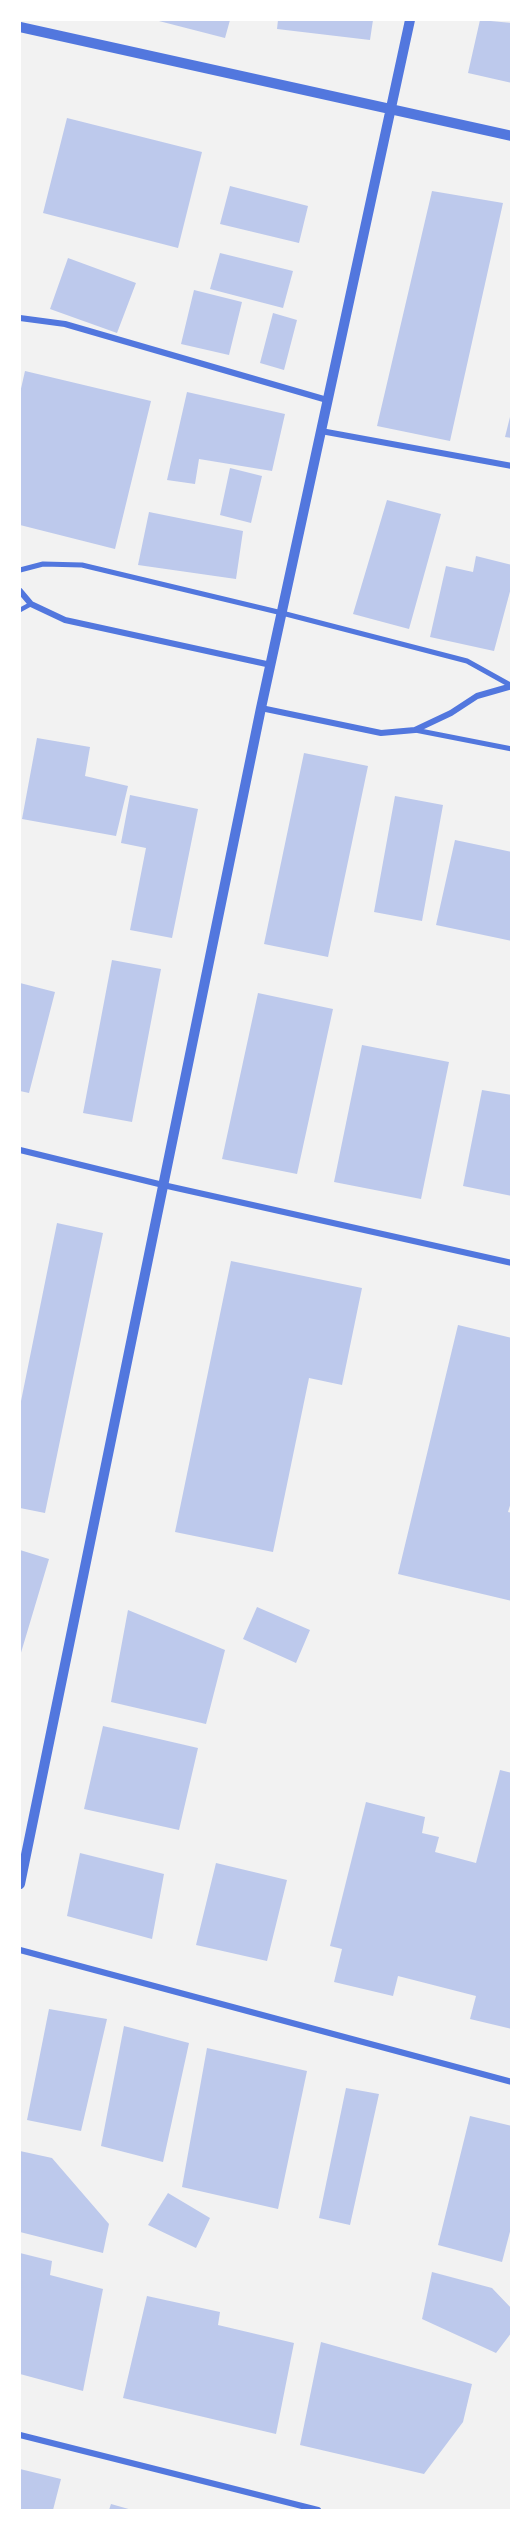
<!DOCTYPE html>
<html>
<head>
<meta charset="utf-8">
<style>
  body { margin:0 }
  #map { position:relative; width:531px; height:2530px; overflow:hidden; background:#f2f2f2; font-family:Arial,sans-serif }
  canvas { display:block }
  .frame { position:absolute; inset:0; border:21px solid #fff; pointer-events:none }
</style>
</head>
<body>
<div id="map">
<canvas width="531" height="2530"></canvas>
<div class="frame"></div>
</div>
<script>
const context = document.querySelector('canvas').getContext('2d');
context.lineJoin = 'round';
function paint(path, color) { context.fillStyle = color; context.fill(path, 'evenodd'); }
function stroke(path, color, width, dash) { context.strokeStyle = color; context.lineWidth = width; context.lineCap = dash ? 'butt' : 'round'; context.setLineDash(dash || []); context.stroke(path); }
paint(new Path2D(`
  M155 20H230L225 38Z
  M278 20H373L370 40 277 29Z
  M480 20 512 23V83L468 73Z
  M67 118 202 152 178 248 43 213Z
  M230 186 308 206 299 243 220 224Z
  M432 191 503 203 450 441 377 426Z
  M220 253 293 271 283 308 210 289Z
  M68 258 136 283 117 333 50 309Z
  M194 290 242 302 229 355 181 344Z
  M273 313 297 320 284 370 260 363Z
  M25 371 151 401 115 549 20 525V393Z
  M187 392 285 414 272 471 199 459 195 484 167 480Z
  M511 413H512V438L505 437Z
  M230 468 262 476 251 523 220 515Z
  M387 500 441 514 409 629 353 614Z
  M149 512 243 531 236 579 138 565Z
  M476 556 512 565V584L494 651 430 637 446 566 473 572Z
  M37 738 90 747 85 776 128 786 116 836 22 819Z
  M304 753 368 766 328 957 264 944Z
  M130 795 198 809 172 938 130 930 146 848 121 843Z
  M395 796 443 805 422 921 374 912Z
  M455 840 512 852V941L436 925Z
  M112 960 161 969 132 1122 83 1113Z
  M20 983 55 992 29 1093 20 1091Z
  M258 993 333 1009 297 1174 222 1159Z
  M362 1045 449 1062 421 1199 334 1182Z
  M482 1090 512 1095V1196L463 1186Z
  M57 1223 103 1233 45 1513 20 1508V1406Z
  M231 1261 362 1288 342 1385 309 1378 273 1552 175 1532Z
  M458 1325 512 1338V1499L508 1512 512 1513V1601L398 1574Z
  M20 1550 49 1559 20 1656Z
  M257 1607 310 1630 296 1663 243 1639Z
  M128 1610 225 1650 206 1724 111 1702Z
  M103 1726 198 1748 179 1830 84 1809Z
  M500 1770 512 1773V2029L470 2019 476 1996 398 1976 393 1996 334 1982 342 1949 330 1946 366 1802 425 1817 422 1833 439 1837 435 1852 476 1863Z
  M80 1853 164 1874 152 1939 67 1916Z
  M216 1863 287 1880 267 1961 196 1945Z
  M49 2009 107 2019 81 2131 27 2120Z
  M124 2026 189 2043 163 2162 101 2146Z
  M207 2048 307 2071 278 2209 182 2187Z
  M346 2088 379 2094 350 2225 319 2218Z
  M470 2116 512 2126V2224L502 2262 438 2245Z
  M20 2151 52 2158 109 2224 103 2253 20 2232Z
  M168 2193 210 2218 196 2248 148 2225Z
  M20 2253 52 2261 50 2275 103 2289 83 2391 20 2374Z
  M432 2272 492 2288 512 2309V2332L496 2353 422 2319Z
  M147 2296 220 2312 218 2325 294 2343 276 2434 123 2398Z
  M321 2342 472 2384 463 2422 424 2474 300 2445Z
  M20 2469 61 2479 53 2510H20Z
  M111 2504 132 2510H109Z`), '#bdc9ec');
stroke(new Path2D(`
  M20 610 31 604`), '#5277de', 4.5);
stroke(new Path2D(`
  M20 570 43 564 82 565 282 613 467 661 512 686
  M415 730 512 749`), '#5277de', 5);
stroke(new Path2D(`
  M20 318 65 324 327 400
  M321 431 512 466
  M20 591 31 604 65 620 271 665
  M261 708 381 733 415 730 451 713 477 696 512 686
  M20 1150 163 1185 512 1263
  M20 1950 512 2082
  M20 2435 318 2510`), '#5277de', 6);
stroke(new Path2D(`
  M20 27 512 136
  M20 1884 261 708 410 20`), '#5277de', 10);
</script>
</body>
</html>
